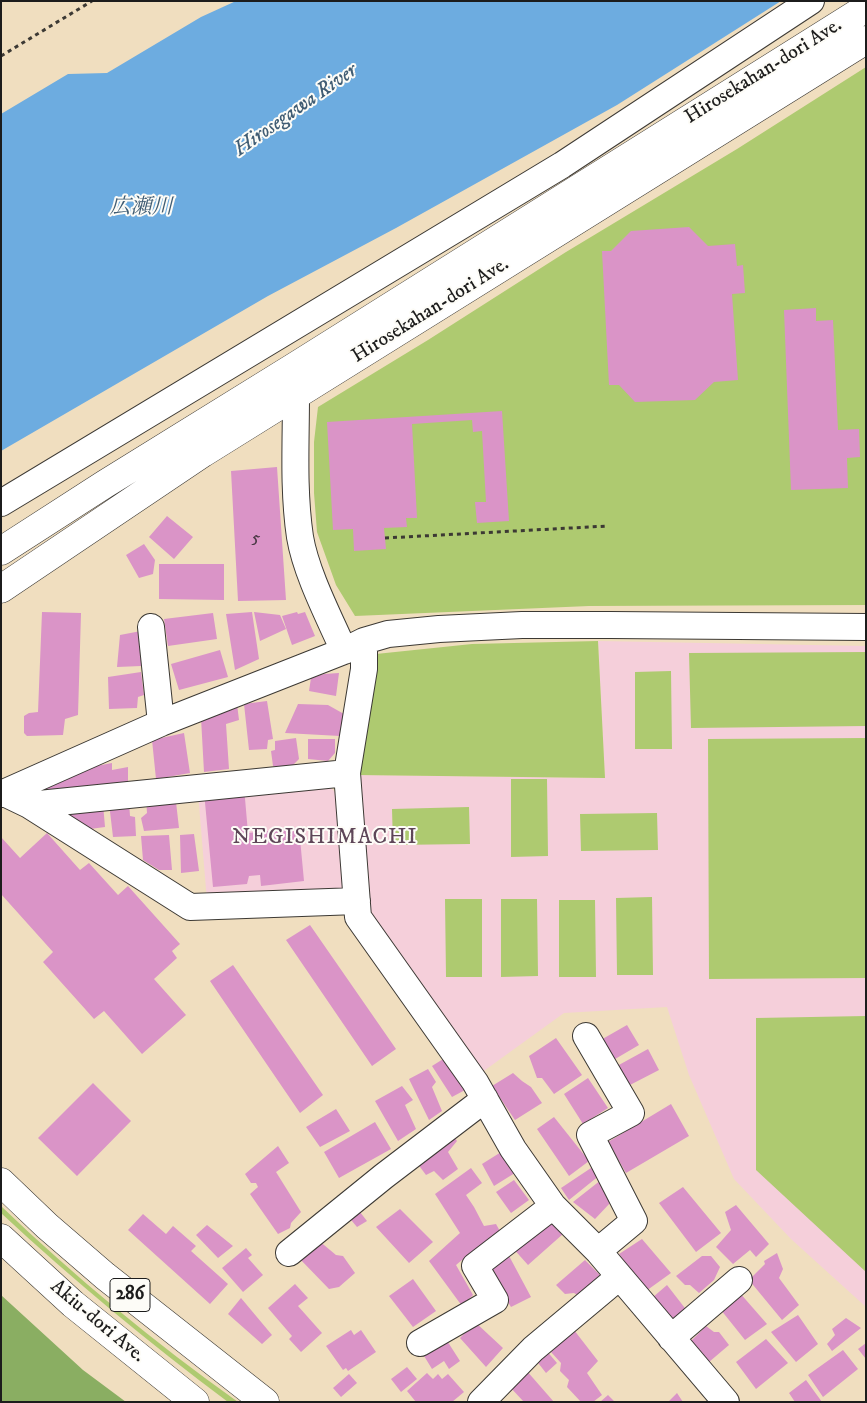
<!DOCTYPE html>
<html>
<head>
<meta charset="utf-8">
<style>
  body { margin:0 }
  #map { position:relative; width:867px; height:1403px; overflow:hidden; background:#f0debf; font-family:"IM FELL DW Pica",serif }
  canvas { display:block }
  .frame { position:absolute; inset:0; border:2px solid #1c1c1c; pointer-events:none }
</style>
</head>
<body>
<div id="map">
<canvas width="867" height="1403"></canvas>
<div class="frame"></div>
</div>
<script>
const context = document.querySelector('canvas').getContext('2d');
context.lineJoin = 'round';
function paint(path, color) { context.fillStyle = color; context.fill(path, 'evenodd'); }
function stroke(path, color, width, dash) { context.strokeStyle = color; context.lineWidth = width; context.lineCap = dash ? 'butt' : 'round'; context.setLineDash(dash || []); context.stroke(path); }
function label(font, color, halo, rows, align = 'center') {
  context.font = font + ' "IM FELL DW Pica","Noto Serif JP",serif'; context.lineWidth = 4; context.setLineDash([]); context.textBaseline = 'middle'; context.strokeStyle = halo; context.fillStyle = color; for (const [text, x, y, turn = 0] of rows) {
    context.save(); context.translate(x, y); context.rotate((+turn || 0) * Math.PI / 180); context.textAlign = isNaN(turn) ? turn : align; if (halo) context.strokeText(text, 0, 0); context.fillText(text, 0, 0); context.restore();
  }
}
paint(new Path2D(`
  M598 641 866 646V1307L791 1239 734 1179 689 1075 667 1007 564 1013 481 1073 369 912 356 775 605 778Z
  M326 783 339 796 346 890 207 901 198 793Z`), '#f5cfda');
paint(new Path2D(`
  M866 67V605L589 606 355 616 336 585 317 532 314 493V442L318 407 428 340 566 252 737 149Z
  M598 641 605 778 356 775 376 654 472 644Z
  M866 652V726L691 728 689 653Z
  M671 671 672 749H635V672Z
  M866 738V978L709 979 708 739Z
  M511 779H547L548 856 511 857Z
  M469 807 470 844 393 845 392 809Z
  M657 813 658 850 581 851 580 814Z
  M652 897 653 975H617L616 898Z
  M445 899H482V977H446Z
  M501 899H537L538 976 501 977Z
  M559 900H595L596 977H559Z
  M866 1016V1272L756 1170V1018Z
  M1 1206C75 1277 155 1343 238 1402H228C148 1342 74 1281 1 1213Z`), '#aeca70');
paint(new Path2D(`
  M1 1295 83 1370 126 1402H1Z`), '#8aae62');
paint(new Path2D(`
  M236 1H781L617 105 396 228 268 296 1 451V114L68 74 107 73 201 17Z`), '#6dace0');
paint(new Path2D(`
  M689 227 708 246 735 244 737 266 743 265 745 293 732 294 738 380 714 382 695 400 635 402 619 385H609L602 251H611L631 231Z
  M816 308V321L833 320 838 430 859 429 860 457 847 458 848 488 791 490 784 310Z
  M502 411 509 521 477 523 475 502H486L482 431 473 432 472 420 412 424 417 518H406L407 527 384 528 386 549 354 551 353 529 333 530 327 422Z
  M277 467 286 600 238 601 231 471Z
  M167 516 193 537 174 559 149 537Z
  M144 544 155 560 153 574 139 578 126 555Z
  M159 564H224V600L159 599Z
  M42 612 81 613 78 715 65 719 63 735 27 736 24 733V716L29 713 38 712Z
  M252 612 259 659 235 670 226 614Z
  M254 612 280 615 286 629 260 641Z
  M297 612 298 614 305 612 315 636 292 645 282 616Z
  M213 613 217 639 168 646 164 619Z
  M141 631V666L117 667 120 635Z
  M220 650 228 677 179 690 171 664Z
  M141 672 144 695 138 697 137 708 109 709 108 677Z
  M339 673 336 696 309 691 311 678 324 674Z
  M267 701 273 739 268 740 267 749 249 750 244 704Z
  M237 704 239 720 226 724 229 769 204 772 201 718Z
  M298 704 328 705 344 714 340 736 285 733Z
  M184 733 190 773 156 779 152 740Z
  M296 738 299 759 292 766H273L271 751 275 750V741Z
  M308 739H335V753L328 761 308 759Z
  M112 763V770L128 767V782L43 793 44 785 75 770Z
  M244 787 248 833 299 828 304 881 261 886 260 875 249 876 247 884 213 887 204 792Z
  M146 798 176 802 179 828 144 831 141 818 147 813Z
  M129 802 130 816 135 817 136 836 113 837 109 803Z
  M103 804 105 827 90 829 70 817 69 807Z
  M47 833 80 870 89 863 118 895 128 886 180 944 172 951 177 958 154 979 186 1015 142 1054 104 1011 94 1019 43 962 53 952 1 894V837L20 858Z
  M194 834 199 871 181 873 180 835Z
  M169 835 172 870H159L143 860 141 836Z
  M310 925 396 1049 372 1066 286 940Z
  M233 965 323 1095 300 1113 210 981Z
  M627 1025 639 1045 610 1062 599 1041Z
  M556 1038 582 1075 554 1094 542 1078H537L529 1056Z
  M648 1049 659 1070 628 1086 617 1066Z
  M448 1056 465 1090 452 1097 432 1066Z
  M428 1069 436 1082 432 1087 442 1111 429 1120 409 1079Z
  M513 1073 522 1081 531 1087 542 1103 515 1120 492 1086Z
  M588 1078 608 1108 583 1124 564 1094Z
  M93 1083 131 1121 77 1176 38 1138Z
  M402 1086 413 1100 405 1105 416 1129 398 1141 375 1101Z
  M671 1104 689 1136 626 1173 608 1142Z
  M336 1109 350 1131 320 1147 306 1127Z
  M554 1117 589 1161 569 1176 537 1129Z
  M375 1122 391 1149 339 1178 324 1152Z
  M450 1131 457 1141 448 1152 458 1169 443 1180 434 1171 426 1175 414 1159Z
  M278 1146 289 1163 276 1172 301 1212 291 1223 290 1228 278 1234 250 1194 258 1187 256 1183H251L245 1174Z
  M506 1149 518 1171 494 1186 482 1164Z
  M594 1166 600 1175 569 1200 561 1188Z
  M471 1168 482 1183 466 1195 474 1207 484 1226 496 1224 501 1233 468 1259 462 1260 456 1265 473 1295 462 1306 429 1261 460 1233 435 1194Z
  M514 1180 529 1200 511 1213 496 1192Z
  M601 1180 611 1202 595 1219 573 1202Z
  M683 1187 721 1233 696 1252 659 1203Z
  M736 1205 769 1244 756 1257 750 1250 733 1264 716 1247 731 1230 725 1212Z
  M356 1207 367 1221 357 1227 347 1215Z
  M400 1209 433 1242 409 1263 376 1227Z
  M143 1214 166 1234 173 1226 196 1246 191 1251 228 1284 210 1304 128 1230Z
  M551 1220 563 1234 528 1265 511 1246Z
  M207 1225 233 1246 218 1258 196 1235Z
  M642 1239 671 1273 646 1291 619 1254Z
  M318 1240 336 1255 343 1256 355 1273 339 1287 329 1289 299 1258Z
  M246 1248 252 1255 248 1258 263 1275 243 1292 222 1268Z
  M777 1253 783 1269 779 1278 799 1305 782 1320 749 1280 765 1264 764 1261Z
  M508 1254 531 1297 511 1307 487 1268Z
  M702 1256H711L720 1267 714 1280 699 1293 690 1285H685L676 1276Z
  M585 1260 600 1275 579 1296 574 1293 565 1294 556 1285Z
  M413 1279 436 1311 413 1327 389 1296Z
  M295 1284 308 1298 298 1306 322 1333 301 1352 289 1339 292 1336 268 1308Z
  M667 1285 688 1312 673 1322 652 1298Z
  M739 1292 767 1324 745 1340 721 1310Z
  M241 1298 272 1335 262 1344 228 1314Z
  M798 1315 818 1344 796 1362 771 1332Z
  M846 1318 861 1328 832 1351 827 1344 835 1335 832 1329Z
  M475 1322 503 1348 486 1367 460 1338Z
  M706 1326 714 1332H719L729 1345 709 1362 691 1341Z
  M351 1330 354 1335 361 1330 376 1352 348 1371 346 1368 343 1370 326 1346Z
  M574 1330 598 1361 587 1373 602 1395 593 1402H581L567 1387 569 1380 560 1371 561 1363 551 1352Z
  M444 1336 460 1361 449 1369 444 1361 432 1369 421 1351Z
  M766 1339 788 1363 756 1389 736 1362Z
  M866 1343V1359L858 1349Z
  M545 1349 557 1363 546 1373 535 1359Z
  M843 1350 858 1369 823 1397 808 1375Z
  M407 1367 417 1379 401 1392 391 1379Z
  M526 1370 554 1402H524L509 1386Z
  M427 1373 433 1379 438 1374 442 1379 448 1374 464 1392 452 1402H416L407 1391Z
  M349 1374 357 1383 341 1397 333 1388Z
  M806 1380 822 1402H795L789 1393Z
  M677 1393 683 1402H668Z
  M608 1395 615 1402H600Z`), '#da94c7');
const minor = new Path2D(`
  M296 396C296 442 293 490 300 537 306 573 329 617 344 651
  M1 503 562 165 811 1
  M151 627 161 723
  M364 641V669L347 773 358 917 475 1082 513 1149 553 1206 598 1251 726 1402
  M4 793 29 805 190 907 357 901
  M1 794 161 723 344 651 364 641 388 634 439 629 522 625H611L866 627
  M29 805 347 773
  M586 1036 631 1113 590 1135 634 1221 598 1251
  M289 1253 384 1176 485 1099
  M671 1338 739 1280
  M420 1343 495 1300 475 1266 553 1206
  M481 1402 533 1349 619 1277`);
const major = new Path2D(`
  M1 551 105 484 294 367 866 8
  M1 589 203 453 866 40`);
const highway = new Path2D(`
  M1 1182 47 1226 105 1276 265 1402
  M1 1238 73 1304 195 1402`);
stroke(minor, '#3c3934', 28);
stroke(major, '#3c3934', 29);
stroke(highway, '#3c3934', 29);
stroke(new Path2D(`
  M1 56 92 1
  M385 538 608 526`), '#3c3934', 3, [4, 4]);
stroke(minor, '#fff', 26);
stroke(major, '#fff', 28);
stroke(highway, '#fff', 28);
label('18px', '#4c3a47', null, [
  ["5",256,539]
]);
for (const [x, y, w] of [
  [130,1295,40]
]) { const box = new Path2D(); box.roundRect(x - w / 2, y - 16.5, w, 33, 4); context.fillStyle = '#fdfcf7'; context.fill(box); stroke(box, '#1c1c1c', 1); }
label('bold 19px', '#1c1c1c', null, [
  ["286",130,1295]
]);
label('20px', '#1c1c1c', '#fdfcf7', [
  ["Hirosekahan-dori Ave.",764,72,-32],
  ["Hirosekahan-dori Ave.",431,311,-32],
  ["Akiu-dori Ave.",97,1322,40]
]);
label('italic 21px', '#405d74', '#fdfcf7', [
  ["Hirosegawa River",296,111,-35],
  ["広瀬川",141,209]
]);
context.letterSpacing = '1px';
label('22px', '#5e4658', '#fdfcf7', [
  ["NEGISHIMACHI",325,838]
]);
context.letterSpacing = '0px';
</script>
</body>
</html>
